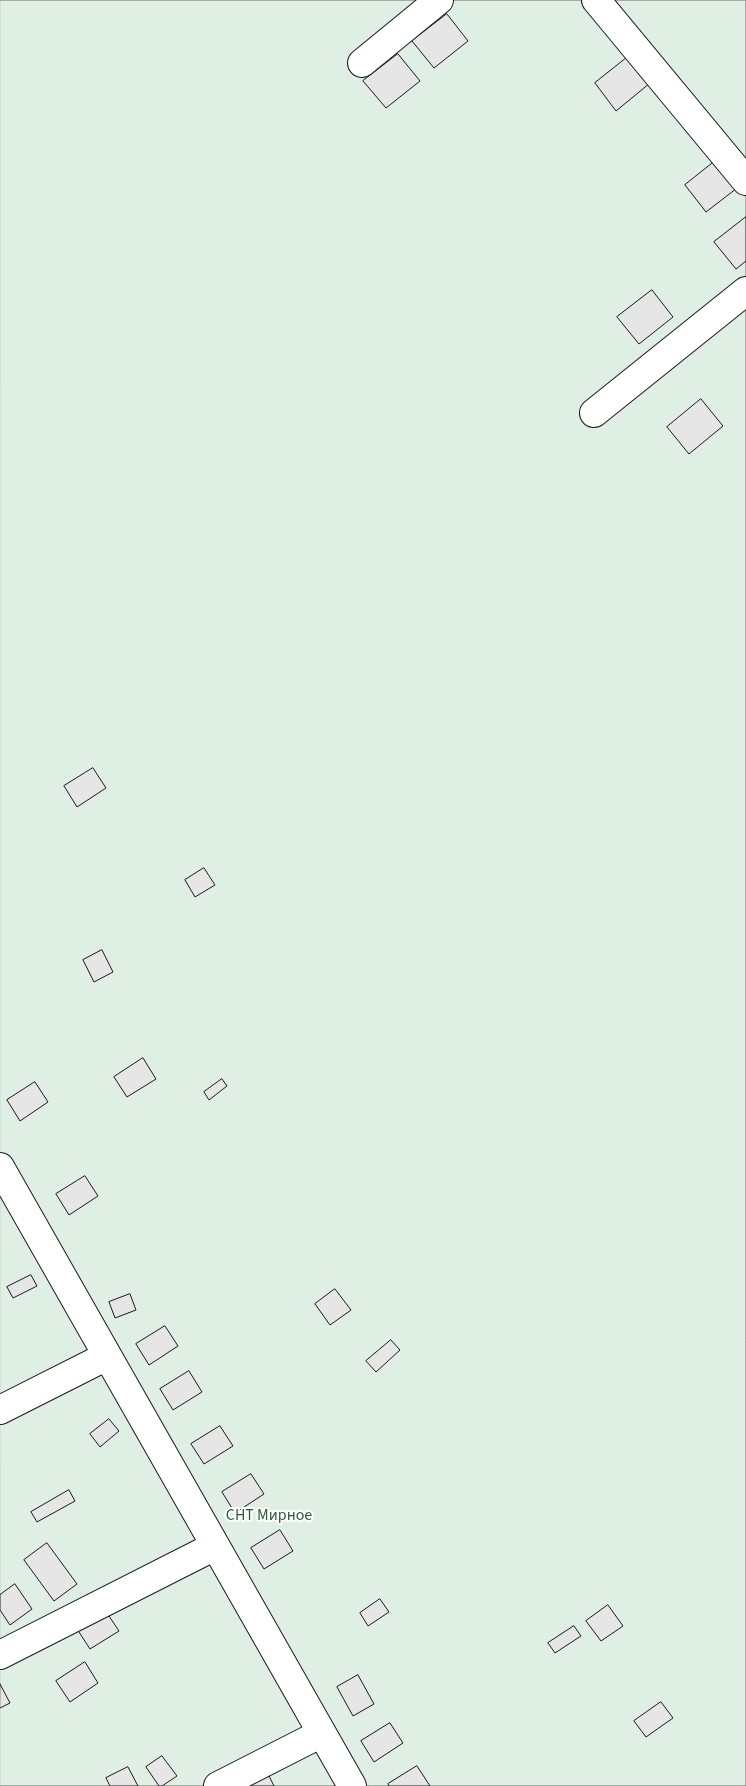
<!DOCTYPE html>
<html>
<head>
<meta charset="utf-8">
<style>
  body { margin:0 }
  canvas { display:block; background:#fff }
</style>
</head>
<body>
<canvas width="746" height="1786"></canvas>
<script>
const context = document.querySelector('canvas').getContext('2d');
context.lineJoin = 'round';
function paint(path, color) { context.fillStyle = color; context.fill(path, 'evenodd'); }
function stroke(path, color, width, dash) { context.strokeStyle = color; context.lineWidth = width; context.lineCap = dash ? 'butt' : 'round'; context.setLineDash(dash || []); context.stroke(path); }
function label(font, color, halo, rows, align = 'center') {
  context.font = font + ' "Source Sans 3",sans-serif'; context.lineWidth = 4; context.setLineDash([]); context.textBaseline = 'middle'; context.strokeStyle = halo; context.fillStyle = color; for (const [text, x, y, turn = 0] of rows) {
    context.save(); context.translate(x, y); context.rotate((+turn || 0) * Math.PI / 180); context.textAlign = isNaN(turn) ? turn : align; if (halo) context.strokeText(text, 0, 0); context.fillText(text, 0, 0); context.restore();
  }
}
const green = new Path2D(`
  M0 0H746V1786H0Z`);
paint(green, '#e0efe3');
stroke(green, '#6a6a6a', 1);
const building = new Path2D(`
  M447 14 468 41 434 68 412 41Z
  M398 54 420 81 386 108 363 81Z
  M629 56 650 83 616 111 595 83Z
  M719 158 741 185 706 212 685 185Z
  M746 217V261L736 269 714 242Z
  M652 290 673 317 639 344 617 317Z
  M701 399 723 426 689 454 667 427Z
  M93 768 106 788 77 807 64 786Z
  M204 868 215 885 195 897 185 880Z
  M102 950 113 972 94 982 83 960Z
  M143 1058 156 1079 127 1097 114 1077Z
  M222 1079 227 1086 209 1100 204 1092Z
  M35 1082 48 1102 20 1121 7 1100Z
  M85 1176 98 1196 69 1215 56 1194Z
  M31 1275 37 1286 13 1298 7 1287Z
  M335 1289 351 1310 330 1325 315 1304Z
  M130 1294 136 1310 115 1318 109 1302Z
  M165 1326 178 1346 149 1365 136 1344Z
  M391 1340 400 1350 376 1372 366 1361Z
  M189 1371 202 1392 173 1410 160 1389Z
  M109 1419 119 1431 100 1447 90 1434Z
  M220 1426 233 1446 204 1464 191 1444Z
  M251 1474 264 1494 235 1513 222 1492Z
  M69 1490 75 1501 37 1522 31 1512Z
  M280 1530 293 1551 264 1569 251 1548Z
  M47 1543 77 1584 54 1601 24 1560Z
  M15 1584 32 1609 10 1625 0 1610V1595Z
  M380 1599 389 1612 368 1626 360 1613Z
  M608 1605 623 1626 601 1641 586 1621Z
  M105 1610 119 1631 90 1649 77 1629Z
  M574 1626 581 1636 555 1653 548 1643Z
  M85 1662 98 1683 70 1702 56 1681Z
  M358 1675 374 1704 353 1716 337 1687Z
  M0 1684 10 1703 0 1708Z
  M661 1702 673 1718 646 1737 634 1721Z
  M390 1723 403 1743 374 1762 361 1741Z
  M162 1756 177 1776 162 1786H159L146 1767Z
  M264 1766 274 1786H247Z
  M417 1766 430 1786H389L388 1784Z
  M128 1767 138 1786H110L106 1778Z`);
paint(building, '#e6e6e6');
stroke(building, '#1a1a1a', 1);
const minor = new Path2D(`
  M596 0 746 181
  M362 63 439 0
  M594 413 746 291
  M0 1167 352 1786
  M0 1410 107 1356
  M0 1655 215 1546
  M218 1786 322 1733`);
stroke(minor, '#1a1a1a', 30);
stroke(minor, '#fff', 28);
label('16px', '#2b5a34', '#fff', [
  ["СНТ Мирное",269,1516]
]);
</script>
</body>
</html>
